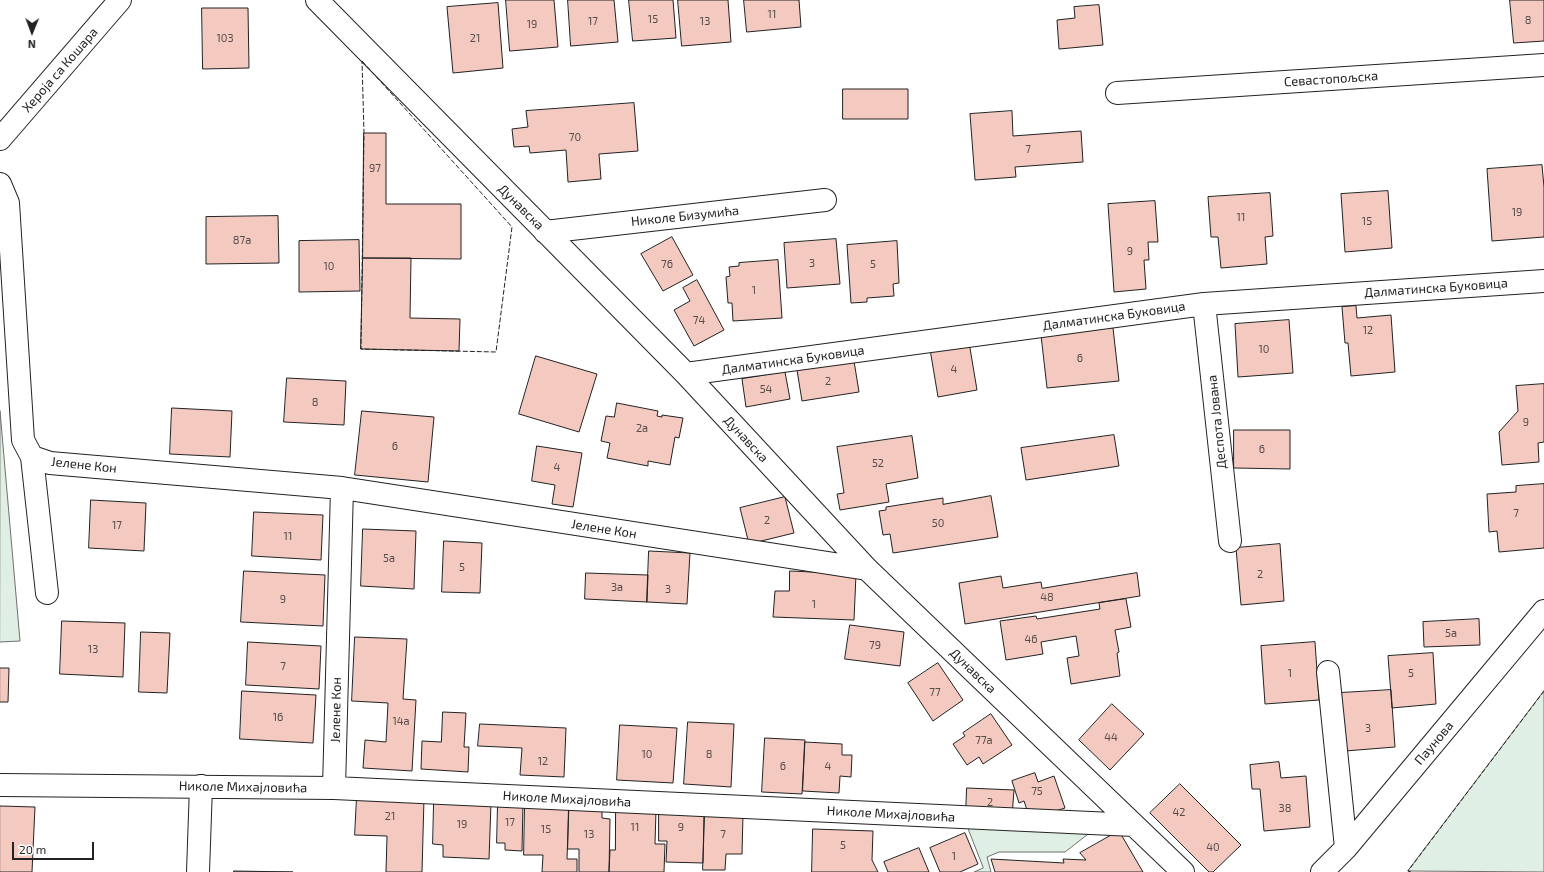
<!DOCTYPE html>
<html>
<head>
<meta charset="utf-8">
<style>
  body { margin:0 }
  #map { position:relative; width:1544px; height:872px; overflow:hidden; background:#fff; font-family:"Exo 2",sans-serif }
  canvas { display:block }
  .north { position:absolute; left:12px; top:12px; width:40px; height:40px; -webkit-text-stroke:3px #fff; paint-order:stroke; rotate:181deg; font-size:11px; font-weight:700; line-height:16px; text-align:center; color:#222 }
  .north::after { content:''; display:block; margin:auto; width:14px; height:18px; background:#222; clip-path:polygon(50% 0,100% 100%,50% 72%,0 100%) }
  .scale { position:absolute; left:12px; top:842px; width:82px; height:18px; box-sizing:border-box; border:2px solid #222; border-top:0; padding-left:5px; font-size:12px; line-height:14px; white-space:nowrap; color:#222; -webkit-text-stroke:3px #fff; paint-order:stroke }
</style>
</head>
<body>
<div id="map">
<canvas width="1544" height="872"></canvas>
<div class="north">N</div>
<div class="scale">20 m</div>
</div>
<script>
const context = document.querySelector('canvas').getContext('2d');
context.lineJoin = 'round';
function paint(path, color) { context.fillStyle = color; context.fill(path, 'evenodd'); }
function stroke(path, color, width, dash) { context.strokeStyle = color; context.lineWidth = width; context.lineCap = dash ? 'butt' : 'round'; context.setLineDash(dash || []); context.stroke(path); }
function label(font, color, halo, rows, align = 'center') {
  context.font = font + ' "Exo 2",sans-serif'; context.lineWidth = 3; context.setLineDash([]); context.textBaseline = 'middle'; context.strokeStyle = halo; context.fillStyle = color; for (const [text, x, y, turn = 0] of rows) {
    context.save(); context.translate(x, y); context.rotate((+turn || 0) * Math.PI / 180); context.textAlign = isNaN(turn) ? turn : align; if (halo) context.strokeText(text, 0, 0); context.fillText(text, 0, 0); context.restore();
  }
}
const green = new Path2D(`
  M0 411 20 641 0 642Z
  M1544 691V872L1408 871Z
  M967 825 1092 831 1065 852H999L987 857 991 872H974L983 868Z`);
paint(green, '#e0efe3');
stroke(green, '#6f6f6f', 1);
const building = new Path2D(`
  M506 0H554L558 47 510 51Z
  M568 0H614L618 42 571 46Z
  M629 0H673L676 38 633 41Z
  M678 0H728L731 42 682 46Z
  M744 0H799L801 27 747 32Z
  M1510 0H1544V41L1514 43Z
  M498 3 503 68 453 73 447 7Z
  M1099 5 1103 45 1059 49 1057 20 1075 18 1074 7Z
  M202 8H248L249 68 203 69Z
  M843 89H908V119H843Z
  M634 103 638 151 599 154 601 179 568 182 566 150 530 153 529 146 514 147 512 129 528 127 526 111Z
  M1012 111 1013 136 1081 131 1083 162 1015 167 1016 177 975 180 970 114Z
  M364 133H386V204H461V259L363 258Z
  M1542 165 1544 187V237L1492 241 1487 169Z
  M1388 191 1392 248 1345 252 1341 194Z
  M1270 193 1273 236 1265 237 1267 264 1221 268 1218 237H1211L1208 197Z
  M1155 201 1158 242H1148L1149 260H1144L1146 289 1114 292 1108 204Z
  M278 216 279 263 206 264V217Z
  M672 237 693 275 663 291 641 254Z
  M836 239 840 284 787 288 784 243Z
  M359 240 360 291 299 292V241Z
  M897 241 899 283 893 284 894 296 867 298V302L851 303 847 245Z
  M363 258H411L410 318 460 319 459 351 361 349Z
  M778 260 782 318 733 321 732 303H728L726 277 730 276 729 267 739 266V263Z
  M697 280 724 330 694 346 674 310 690 301 683 288Z
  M1356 306 1357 318 1391 315 1395 372 1351 376 1348 343H1345L1342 307Z
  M1289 320 1293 373 1238 377 1235 324Z
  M1113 328 1119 381 1047 388 1041 335Z
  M969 342 977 390 938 397 930 349Z
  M536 356 597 374 579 432 519 414Z
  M854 361 859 392 802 401 797 370Z
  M785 372 790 399 746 407 742 379Z
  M287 378 346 381 344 425 284 422Z
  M1544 384V442L1538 443 1539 462 1502 465 1499 432 1518 411 1516 386Z
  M617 403 658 411 657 416 662 417V415L683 418 679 438 675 437 670 465 648 461V466L607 458 610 443 601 441 606 416 614 417Z
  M172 408 232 411 230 457 170 454Z
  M362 411 434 417 428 482 355 475Z
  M1234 430H1290V469L1234 468Z
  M1114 435 1119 466 1026 480 1021 448Z
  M912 436 918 478 886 484 889 502 840 510 837 494 844 493 837 447Z
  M537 446 582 453 573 507 552 504 555 485 532 481Z
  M1544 484V548L1499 552 1497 531 1489 532 1487 494 1516 492V486Z
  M991 496 998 537 893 553 890 534 883 535 879 511 886 510V507L943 498V504Z
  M785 497 794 533 749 544 740 508Z
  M91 500 146 503 144 551 89 548Z
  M254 512 323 515 321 560 252 556Z
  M363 529 416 531 414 589 361 586Z
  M444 541 482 543 480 593 442 592Z
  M1280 544 1284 601 1241 605 1236 548Z
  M649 551 690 553 687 604 647 602Z
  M244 571 325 575 323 626 241 622Z
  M790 571 856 574 854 620 773 617 775 591H789Z
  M586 573 648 575 647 602 585 599Z
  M1137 573 1140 596 965 624 959 583 1001 576 1003 588 1041 582 1042 588Z
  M1126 599 1131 627 1115 630 1119 652 1117 653 1120 676 1071 684 1067 658 1079 656 1076 636 1041 642 1043 654 1006 660 1000 621 1036 616 1037 619 1100 609 1099 603Z
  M1479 619 1480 645 1424 647 1423 622Z
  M62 621 125 623 123 677 60 674Z
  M850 625 904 632 900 666 845 659Z
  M141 632 170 633 167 693 139 692Z
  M355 637 407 639 403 699 416 700 412 771 363 768 365 740 386 742 388 703 352 701Z
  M248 642 321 646 319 689 246 685Z
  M1315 642 1319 700 1265 704 1261 646Z
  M1433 653 1436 704 1392 708 1388 656Z
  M938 663 963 700 933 721 908 683Z
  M0 668H9L8 702H0Z
  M1391 690 1395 747 1345 751 1340 693Z
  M242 691 316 695 313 743 240 739Z
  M1112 704 1144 734 1110 770 1079 740Z
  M443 712 466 713 464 747H469L468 772 421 769 422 741 441 742Z
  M991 714 1012 745 983 764 979 757 967 765 953 744 965 736 963 733Z
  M688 722 734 724 731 787 684 784Z
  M480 724 566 728 564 777 520 775 522 748 478 746Z
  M620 725 677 728 673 783 617 780Z
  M765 738 805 740 802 794 762 792Z
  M805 742 842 744V755H852L851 777 840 776 839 793 803 791Z
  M1279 762 1281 778 1306 776 1310 827 1264 831 1260 789H1252L1250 765Z
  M1035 773 1038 782 1054 776 1065 808 1030 819 1024 801 1019 803 1012 781Z
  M1180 784 1241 845 1213 872H1209L1150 813Z
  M967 788 1014 790 1012 817 966 814Z
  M357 796 424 798 422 872H386L387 836 355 835Z
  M434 802 491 803 489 859 443 857V845L433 844Z
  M498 802H523L522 851 505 850V843H497Z
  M525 802 569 803 567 859H577V872H542L543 855H524Z
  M569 805 602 806V818L610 819 609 872H579V849H568Z
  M0 806 35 807 32 872H0Z
  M616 809 656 810 655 844H665L664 872H609L610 850H615Z
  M659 812 704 813 703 863 666 862 667 841H659Z
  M705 813 743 814 742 854H726L725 870H703Z
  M813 829 873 831 872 860 878 872H812Z
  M1119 831 1143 872H995L991 859 1064 863 1063 859 1086 860 1080 853Z
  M965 833 978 864 960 872H940L930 848Z
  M919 848 929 872H888L884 862Z
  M234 871 293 872H234Z`);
paint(building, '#f3c9c0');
stroke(building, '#222', 1);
const minor = new Path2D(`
  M317 0 686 374 867 569 1183 872
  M1117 93 1544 65
  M0 139 120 0
  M0 184 8 203 23 440 32 457 50 463 342 488 867 569
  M545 232 825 200
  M1204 304 1230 541
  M686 374 1204 304 1544 281
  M32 457 47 593
  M1328 672 1346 848
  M0 785 334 788 1134 825
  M334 788 342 488
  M198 872 201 786
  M1322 872 1346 848 1544 611`);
stroke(minor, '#222', 24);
stroke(minor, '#fff', 22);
stroke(new Path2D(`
  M362 61 512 227 496 352 361 349 364 133Z
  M1411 872 1408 871 1544 691`), '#222', 1, [5, 2]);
label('11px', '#564c4a', null, [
  ["11",772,14],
  ["15",653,19],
  ["8",1528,20],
  ["17",593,21],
  ["13",705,21],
  ["19",532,24],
  ["103",225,38],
  ["21",475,38],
  ["70",575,137],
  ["7",1028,149],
  ["97",375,168],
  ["19",1517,212],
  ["11",1241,217],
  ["15",1367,221],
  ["87a",242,240],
  ["9",1130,251],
  ["3",812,263],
  ["76",667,264],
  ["5",873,264],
  ["10",329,266],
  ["1",754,290],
  ["74",699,320],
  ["12",1368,330],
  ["10",1264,349],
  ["6",1080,358],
  ["4",954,369],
  ["2",828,381],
  ["54",766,389],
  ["8",315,402],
  ["9",1526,422],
  ["2a",642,428],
  ["6",395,446],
  ["6",1262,449],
  ["52",878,463],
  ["4",557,467],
  ["7",1516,513],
  ["2",767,520],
  ["50",938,523],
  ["17",117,525],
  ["11",288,536],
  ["5a",389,558],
  ["5",462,567],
  ["2",1260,574],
  ["3a",617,587],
  ["3",668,589],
  ["48",1047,597],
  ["9",283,599],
  ["1",814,604],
  ["5a",1451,633],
  ["46",1031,639],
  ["79",875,645],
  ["13",93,649],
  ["7",283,666],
  ["1",1290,673],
  ["5",1411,673],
  ["77",935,692],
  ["16",278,717],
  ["14a",401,721],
  ["3",1368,728],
  ["44",1111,737],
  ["77a",984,740],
  ["10",647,754],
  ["8",709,754],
  ["12",543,761],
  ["6",783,766],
  ["4",828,766],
  ["75",1037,791],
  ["2",990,802],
  ["38",1285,808],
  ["42",1179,812],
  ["21",390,816],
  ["17",510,822],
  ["19",462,824],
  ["11",635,827],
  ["9",681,827],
  ["15",546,829],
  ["13",589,834],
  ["7",723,834],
  ["5",843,845],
  ["40",1213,847],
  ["1",954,856]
]);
label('13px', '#222', '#fff', [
  ["Хероја са Кошара",60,70,-49],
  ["Севастопољска",1331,79,-4],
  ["Дунавска",521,207,45],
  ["Николе Бизумића",685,216,-6],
  ["Далматинска Буковица",1436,288,-4],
  ["Далматинска Буковица",1114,316,-8],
  ["Далматинска Буковица",793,360,-8],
  ["Деспота Јована",1217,422,-96],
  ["Дунавска",746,439,47],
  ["Јелене Кон",84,465,6],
  ["Јелене Кон",604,529,9],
  ["Дунавска",973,671,44],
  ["Јелене Кон",336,710,-89],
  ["Паунова",1434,743,-50],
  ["Николе Михајловића",243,787,1],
  ["Николе Михајловића",567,799,3],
  ["Николе Михајловића",891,814,3]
]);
</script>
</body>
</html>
